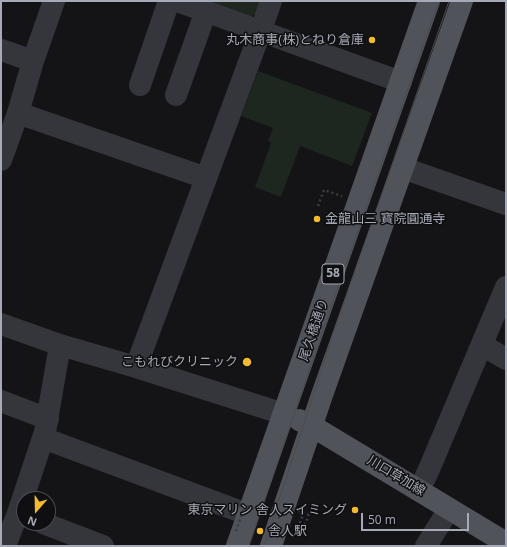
<!DOCTYPE html>
<html>
<head>
<meta charset="utf-8">
<style>
  body { margin:0 }
  #map { position:relative; width:507px; height:547px; overflow:hidden; background:#141416; font-family:"Open Sans",sans-serif }
  canvas { display:block }
  .frame { position:absolute; inset:0; border:2px solid #a6aab6; pointer-events:none }
  .north { position:absolute; left:16px; top:491px; width:40px; height:40px; box-sizing:border-box; background:#0f0f11; border:1px solid #4b4d53; border-radius:50%; rotate:200deg; font-size:11px; font-weight:700; line-height:16px; text-align:center; color:#a6aab6 }
  .north::after { content:''; display:block; margin:auto; width:14px; height:18px; background:#f3ba2f; clip-path:polygon(50% 0,100% 100%,50% 72%,0 100%) }
  .scale { position:absolute; left:361px; top:513px; width:108px; height:18px; box-sizing:border-box; border:2px solid #a6aab6; border-top:0; padding-left:5px; font-size:12px; line-height:14px; white-space:nowrap; color:#a6aab6; -webkit-text-stroke:3px #0f0f11; paint-order:stroke }
</style>
</head>
<body>
<div id="map">
<canvas width="507" height="547"></canvas>
<div class="frame"></div>
<div class="north">N</div>
<div class="scale">50 m</div>
</div>
<script>
const context = document.querySelector('canvas').getContext('2d');
context.lineJoin = 'round';
function paint(path, color) { context.fillStyle = color; context.fill(path, 'evenodd'); }
function stroke(path, color, width, dash) { context.strokeStyle = color; context.lineWidth = width; context.lineCap = dash ? 'butt' : 'round'; context.setLineDash(dash || []); context.stroke(path); }
function label(font, color, halo, rows, align = 'center') {
  context.font = font + ' "Open Sans","Noto Sans JP",sans-serif'; context.lineWidth = 3; context.setLineDash([]); context.textBaseline = 'middle'; context.strokeStyle = halo; context.fillStyle = color; for (const [text, x, y, turn = 0] of rows) {
    context.save(); context.translate(x, y); context.rotate((+turn || 0) * Math.PI / 180); context.textAlign = isNaN(turn) ? turn : align; if (halo) context.strokeText(text, 0, 0); context.fillText(text, 0, 0); context.restore();
  }
}
paint(new Path2D(`
  M201 1H262L257 14 248 17Z
  M258 71 372 113 352 166 300 146 281 197 255 187 271 143 268 141 273 128 241 116Z`), '#1e2620');
stroke(new Path2D(`
  M318 206 324 190 342 196
  M300 514 303 515 300 522 305 524 309 515`), '#3b3d42', 2.5, [2, 3]);
stroke(new Path2D(`
  M177 1 401 82
  M1 50 33 61
  M140 85 169 1
  M176 95 206 11
  M18 113 206 178
  M1 160 18 113 33 61 54 1
  M403 168 506 204
  M1 324 60 345 136 367 284 414
  M482 345 506 359
  M136 367 261 30 271 1
  M1 401 48 419
  M43 438 239 511
  M418 490 425 478 430 467 506 287
  M43 523 103 546
  M5 546 18 513 45 432 60 345
  M426 546 449 509`), '#35363b', 22);
stroke(new Path2D(`
  M299 420 312 426 506 543
  M237 546 429 1
  M271 546 322 395 462 1`), '#51535a', 22);
stroke(new Path2D(`
  M249 546 338 287 439 1
  M264 546 333 334 449 1`), '#4a4c52', 1);
stroke(new Path2D(`
  M278 518 289 507 309 515
  M236 531 245 505 254 509`), '#3b3d42', 2.5, [2, 3]);
for (const [x, y, r, color] of [
  [372,40,4,"#f3ba2f"],
  [317,219,4,"#f3ba2f"],
  [247,362,5,"#f3ba2f"],
  [355,510,4,"#f3ba2f"],
  [260,531,4,"#f3ba2f"]
]) { const dot = new Path2D(); dot.arc(x, y, r, 0, 2 * Math.PI); context.fillStyle = color; context.fill(dot); stroke(dot, '#0f0f11', 1.5); }
for (const [x, y, w] of [
  [333,274,22]
]) { const box = new Path2D(); box.roundRect(x - w / 2, y - 10, w, 20, 3); context.fillStyle = '#0f0f11'; context.fill(box); stroke(box, '#a6aab6', 1); }
label('bold 12px', '#a6aab6', null, [
  ["58",333,274]
]);
label('13px', '#a6aab6', '#0f0f11', [
  ["丸木商事(株)とねり倉庫",364,40],
  ["金龍山三 寳院圓通寺",325,219,"left"],
  ["こもれびクリニック",238,362],
  ["東京マリン 舎人スイミング",347,510],
  ["舎人駅",268,531,"left"]
], 'right');
label('13px', '#a6aab6', '#0f0f11', [
  ["尾久橋通り",314,330,-71],
  ["川口草加線",396,476,31]
]);
</script>
</body>
</html>
